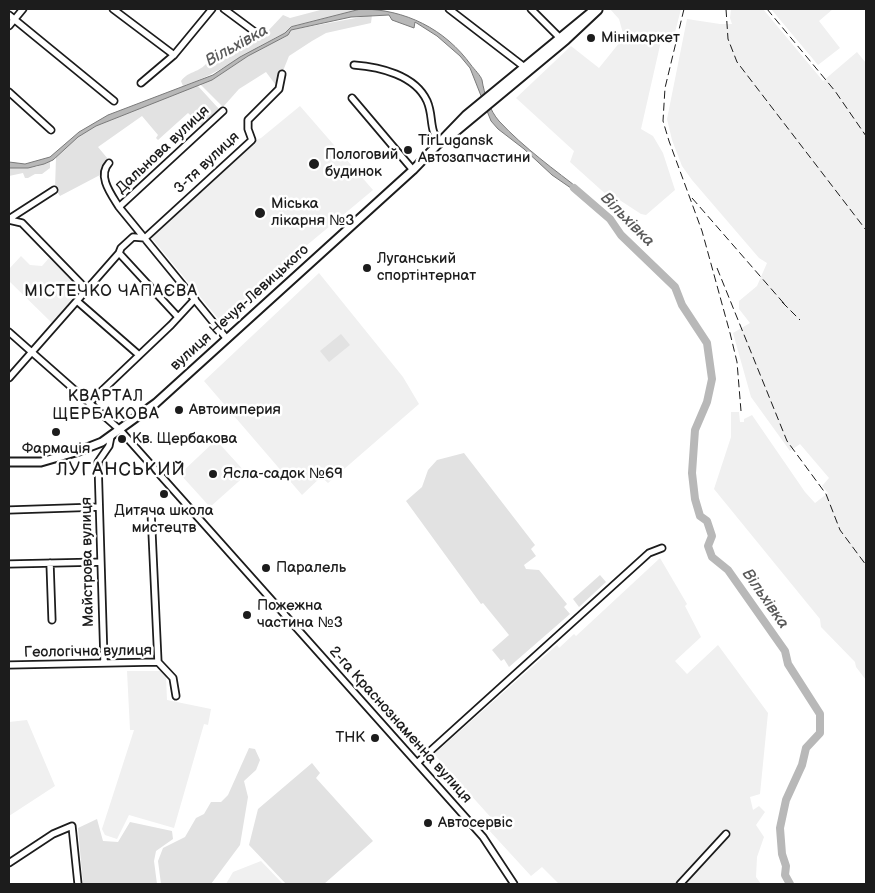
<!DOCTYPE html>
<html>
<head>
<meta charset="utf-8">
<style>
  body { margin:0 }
  #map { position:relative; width:875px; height:893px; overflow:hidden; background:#fff; font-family:"Balsamiq Sans",sans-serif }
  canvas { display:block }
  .frame { position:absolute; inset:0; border:10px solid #1c1c1c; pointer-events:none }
</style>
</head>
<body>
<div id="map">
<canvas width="875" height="893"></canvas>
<div class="frame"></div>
</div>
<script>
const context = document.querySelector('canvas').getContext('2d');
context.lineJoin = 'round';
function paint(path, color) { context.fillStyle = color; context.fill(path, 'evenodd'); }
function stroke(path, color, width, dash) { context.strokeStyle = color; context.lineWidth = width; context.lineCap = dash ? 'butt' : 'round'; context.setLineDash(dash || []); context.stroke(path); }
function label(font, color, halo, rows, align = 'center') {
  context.font = font + ' "Balsamiq Sans",sans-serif'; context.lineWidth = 5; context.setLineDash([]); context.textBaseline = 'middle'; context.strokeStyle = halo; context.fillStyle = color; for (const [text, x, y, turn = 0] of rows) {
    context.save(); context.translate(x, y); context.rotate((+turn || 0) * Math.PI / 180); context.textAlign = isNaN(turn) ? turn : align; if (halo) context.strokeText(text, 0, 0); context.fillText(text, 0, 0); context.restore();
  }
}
paint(new Path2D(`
  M610 9H681L672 44 661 41 641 129 653 136 663 153 675 190 646 215 641 214 618 199 610 198 570 162 574 151 516 98 571 46 599 68 624 37 619 19Z
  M731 9H763L823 81 857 52 866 63V680L856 667 855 662 821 627 820 619 714 489 731 437V412H739L740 422H744V419L752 415 805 492 815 503 828 493 822 486 829 478 800 444 790 451 751 397 733 333 750 323 739 309V301L757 286 767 263 759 258 692 180 682 166 672 140 667 119 687 19 720 24H732L730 18Z
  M771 9H833L819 21 840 48 818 65Z
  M300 106 373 190 288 261 221 322 150 236 252 142 261 138Z
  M21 256 30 265 42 266 49 258 83 289 52 323 9 281V269Z
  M319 273 403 377 419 404 328 483 321 477 302 495 204 381Z
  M216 440 247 474 210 507 180 474Z
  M660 558 687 604 685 606 701 637 675 661 687 674 718 645 768 713 760 794 750 797 753 810 759 806 765 812 756 825 764 837 757 857 756 877 761 884H684L726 839 721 835 675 884H559L542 867 531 876 487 828 494 821 434 754 557 645 559 648 574 634 576 636Z
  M127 671H161L166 676 167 700 211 709 208 725 204 724 174 828 129 815 117 839 105 835 102 829 134 730H130Z
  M27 720 55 786 9 816V722Z
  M261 861 283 884H226L233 872Z`), '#f0f0f0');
paint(new Path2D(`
  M324 9H361L291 27 285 33C250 49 220 74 183 86L181 81C190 70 196 74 206 64L267 32 283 15 290 18Z
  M372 15 371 23 326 33 312 41 289 56 279 81 275 84 266 72 239 89 223 107 200 84 212 80 248 56 288 35 291 30Z
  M197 85 219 109 202 126 188 113 158 140 156 138 158 135 142 116 98 147 108 159 100 175 60 196 55 189 56 157 78 137 96 126Z
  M50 161V168L42 174H35L28 178H25L23 173 9 176V168L36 167Z
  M341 334 350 345 329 362 320 351Z
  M464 453 535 545 531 549 536 556 524 565 526 569 539 570 567 604 564 607 570 614 509 667 504 659 501 661 492 650 509 635 483 603 481 604 406 501 422 487 428 470 437 460Z
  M600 575 606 582 579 607 573 599Z
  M249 748 255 749 260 760 256 770 244 781 248 797 240 845 211 884H161L158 861 163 848 185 837 196 818 204 814 211 802H221L228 795Z
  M312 763 320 773 316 778 373 841 324 884H286L249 845 258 809Z
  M97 819 103 841 118 842 130 822 172 831 173 839 156 851 154 861 157 884H83L78 828Z`), '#e2e2e2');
const water = new Path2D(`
  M361 9C405 9 445 29 471 65 474 69 481 76 482 80 484 93 490 111 499 121 524 148 555 170 583 192L581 195 552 175 524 149 498 129 491 121 470 68 460 56 437 36 415 22 414 28 392 20 389 15 351 17 291 30 288 35 248 56 212 80 96 126 78 137 53 160 44 164 28 168H9V162L25 164 50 157 79 132 108 115 213 75 240 57 285 33 291 27Z`);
paint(water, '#b8b8b8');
stroke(water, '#7a7a7a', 1);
stroke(new Path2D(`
  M574 188 610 219 621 235 675 287 682 305 707 343 712 379 707 402 695 430 692 473 695 499 700 516 707 521 712 536 708 546 712 557 728 570 785 651 788 664 820 714V733L806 748 802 765 786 800 780 828 782 854 786 866 785 875 790 884`), '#b8b8b8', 8);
const minor = new Path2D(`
  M113 9 174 55
  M224 9 255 32
  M449 9 523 66
  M531 9 559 37
  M9 15 114 101
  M9 26 23 9
  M354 65C380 67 415 75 427 101 434 117 428 128 440 144
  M141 83 174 55 212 9
  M9 92 51 130
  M352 98 413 170
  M109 163C97 176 111 194 119 207L227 339
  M119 207 223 111
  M9 219 54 190
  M9 220 22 223 87 290
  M119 253 178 317
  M77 301 139 355
  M9 332 120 430 483 837 514 884
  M9 378 119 253 121 248 133 237 145 238 252 140 248 129V120L279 89 282 74
  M89 403 171 325 195 299
  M9 510 99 507
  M151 511 158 662
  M50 563 52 620
  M9 564 101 562
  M104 661 98 462 109 446 111 436
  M9 665 158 662 173 678 176 696
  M417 763 649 553 662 548
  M9 863 53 834 72 826 78 884
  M680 884 726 834`);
const major = new Path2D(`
  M454 133 566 40 598 10
  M9 462H41L79 451 102 442 156 403 413 170 466 115 595 9`);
stroke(minor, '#1c1c1c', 9);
stroke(major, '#1c1c1c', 11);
stroke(minor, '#fff', 5.5);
stroke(major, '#fff', 7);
stroke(new Path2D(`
  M684 9 665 88 663 121 669 141 702 231 730 333 737 362 741 411
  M726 9 728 39 737 62 866 230
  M767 9 835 91 866 136
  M692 198 787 307
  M717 268 787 441 826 494 840 530 866 565
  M782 302 800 320`), '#1c1c1c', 1, [8, 4]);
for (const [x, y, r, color] of [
  [591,38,5,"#1c1c1c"],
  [408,150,5,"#1c1c1c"],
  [314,164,6,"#1c1c1c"],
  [260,213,6,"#1c1c1c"],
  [367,268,5,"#1c1c1c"],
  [179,410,5,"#1c1c1c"],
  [56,432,5,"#1c1c1c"],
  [122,439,5,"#1c1c1c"],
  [213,474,5,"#1c1c1c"],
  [164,494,5,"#1c1c1c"],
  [266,568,5,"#1c1c1c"],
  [247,615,5,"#1c1c1c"],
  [375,738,5,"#1c1c1c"],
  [428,823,5,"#1c1c1c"]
]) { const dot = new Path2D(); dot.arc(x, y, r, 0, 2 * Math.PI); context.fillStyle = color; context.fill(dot); stroke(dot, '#fff', 2); }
label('15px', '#1c1c1c', '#fff', [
  ["Мінімаркет",601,38],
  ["TirLugansk",418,141],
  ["Автозапчастини",418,158],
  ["Пологовий",325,155],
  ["будинок",325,172],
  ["Міська",271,204],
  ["лікарня №3",271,221],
  ["Луганський",377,259],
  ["спортінтернат",377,276],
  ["Автоимперия",189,410],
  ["Кв. Щербакова",132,439],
  ["Фармація",56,449,"center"],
  ["Ясла-садок №69",223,474],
  ["Дитяча школа",164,511,"center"],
  ["мистецтв",164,528,"center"],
  ["Паралель",276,568],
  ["Пожежна",257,606],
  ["частина №3",257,623],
  ["ТНК",365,738,"right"],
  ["Автосервіс",438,823]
], 'left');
label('15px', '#1c1c1c', '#fff', [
  ["Дальнова вулиця",163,150,-43],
  ["3-тя вулиця",207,163,-43],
  ["вулиця Нечуя-Левицького",240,308,-42],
  ["Майстрова вулиця",88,562,-91],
  ["Геологічна вулиця",88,652,-1],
  ["2-га Краснознаменна вулиця",400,725,48]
]);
label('italic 16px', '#5a5a5a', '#fff', [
  ["Вільхівка",237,46,-29],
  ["Вільхівка",627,220,45],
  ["Вільхівка",765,599,55]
]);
context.letterSpacing = '1px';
label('16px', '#1c1c1c', '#fff', [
  ["МІСТЕЧКО ЧАПАЄВА",111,292],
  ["КВАРТАЛ",106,397],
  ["ЩЕРБАКОВА",106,415]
]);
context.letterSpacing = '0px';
context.letterSpacing = '1px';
label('18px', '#1c1c1c', '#fff', [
  ["ЛУГАНСЬКИЙ",121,470]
]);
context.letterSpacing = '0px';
</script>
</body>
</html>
